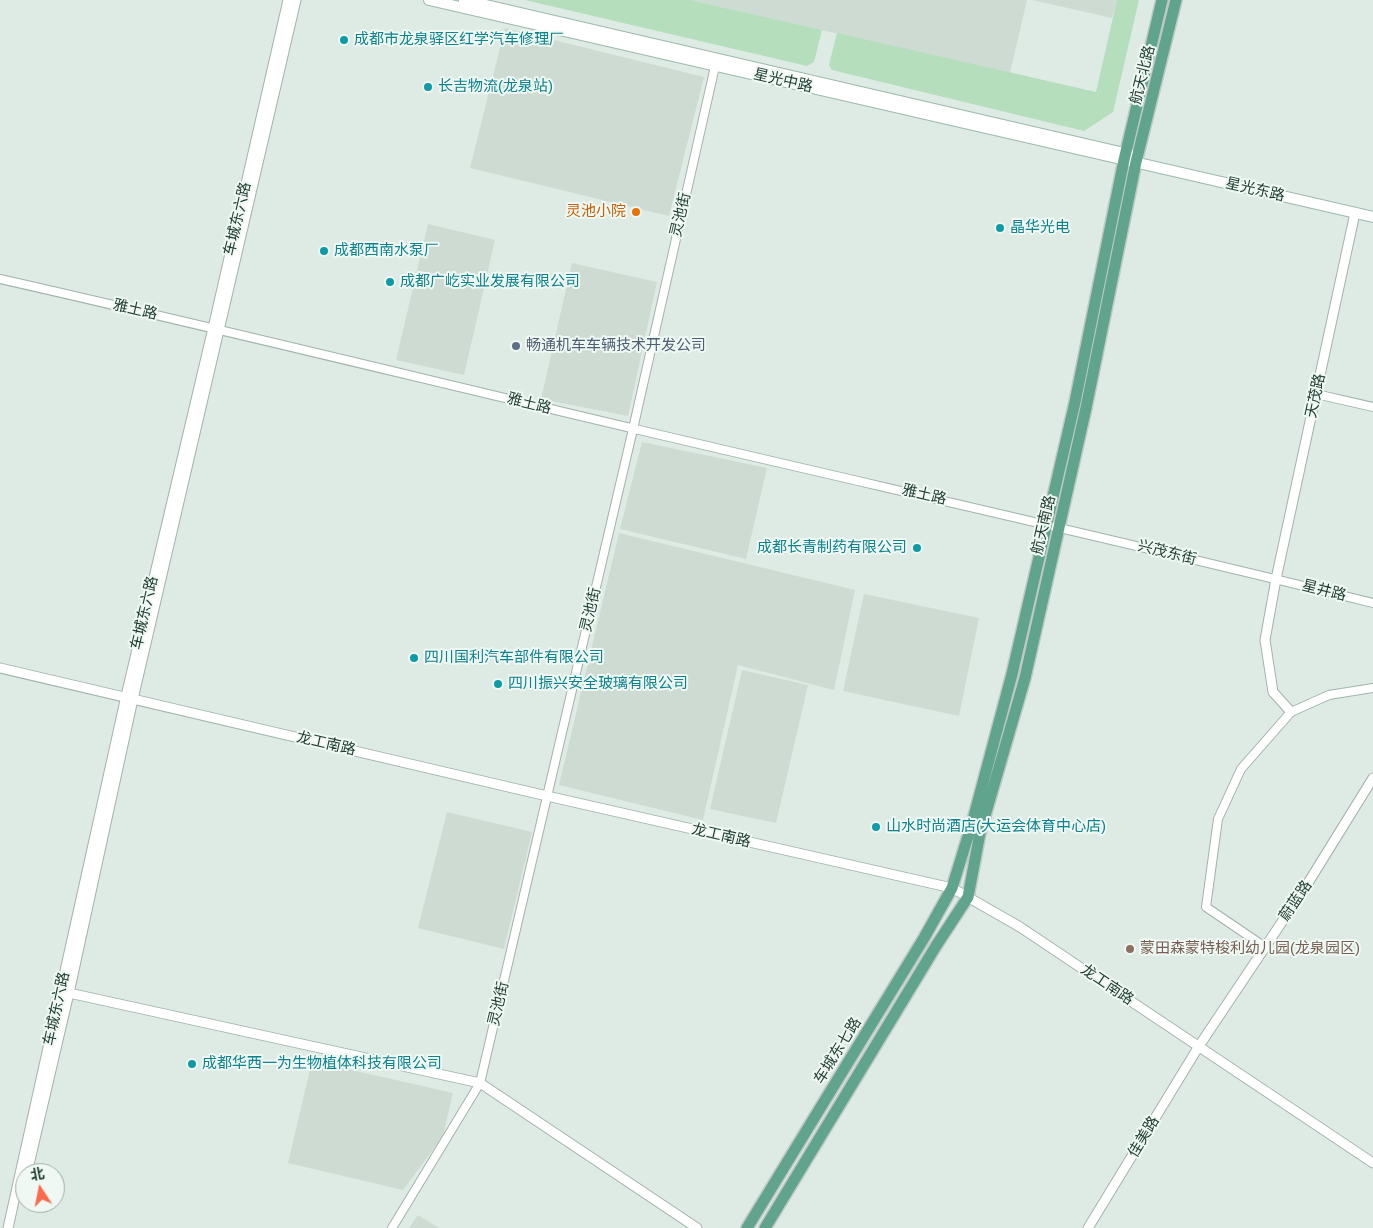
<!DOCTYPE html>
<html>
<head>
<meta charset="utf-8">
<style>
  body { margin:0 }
  #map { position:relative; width:1373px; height:1228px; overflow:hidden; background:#deebe4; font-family:Arial,"Noto Sans SC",sans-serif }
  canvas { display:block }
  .north { position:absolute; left:15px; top:1163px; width:50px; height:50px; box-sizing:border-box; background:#eff8f3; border:1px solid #9cada6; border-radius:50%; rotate:349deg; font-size:14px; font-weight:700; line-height:20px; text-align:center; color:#1f3c32 }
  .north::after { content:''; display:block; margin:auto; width:18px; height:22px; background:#fc694c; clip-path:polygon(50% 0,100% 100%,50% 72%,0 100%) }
</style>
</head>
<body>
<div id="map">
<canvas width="1373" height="1228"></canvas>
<div class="north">北</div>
</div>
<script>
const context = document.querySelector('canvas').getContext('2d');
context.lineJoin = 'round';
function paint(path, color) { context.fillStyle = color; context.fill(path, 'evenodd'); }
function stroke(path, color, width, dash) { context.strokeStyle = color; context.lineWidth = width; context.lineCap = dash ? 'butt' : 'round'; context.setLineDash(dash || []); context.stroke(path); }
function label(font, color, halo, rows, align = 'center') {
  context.font = font + ' Arial,"Noto Sans SC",sans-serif'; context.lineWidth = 4; context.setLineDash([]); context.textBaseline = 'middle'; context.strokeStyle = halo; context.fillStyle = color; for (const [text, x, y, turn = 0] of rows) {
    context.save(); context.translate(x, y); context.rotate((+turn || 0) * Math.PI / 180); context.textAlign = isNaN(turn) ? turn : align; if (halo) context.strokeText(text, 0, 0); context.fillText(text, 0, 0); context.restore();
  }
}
paint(new Path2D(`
  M690 0H1027L1010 73Z
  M1032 0H1117L1112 18Z
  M505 28 704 77 669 216 470 168Z
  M428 224 495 240 464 375 396 360Z
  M572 263 657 282 628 416 541 399Z
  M642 442 767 468 746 559 620 529Z
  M619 533 855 590 834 690 738 665 703 820 559 785Z
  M864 594 979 618 959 716 843 691Z
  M742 670 808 685 776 823 710 809Z
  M447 812 532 832 504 949 418 928Z
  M312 1061 453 1093 443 1136 403 1190 288 1163Z
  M418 1215 439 1228H409Z`), '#cddbd3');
paint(new Path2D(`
  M525 0H690L822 30 814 62 807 66Z
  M1117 0H1139L1113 112 1084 131 832 70 829 65 837 33 1096 92Z`), '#b5debd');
const minor = new Path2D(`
  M0 279C212 327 423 379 635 429 881 487 1127 542 1373 603
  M1316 394 1373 407
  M1265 947 1206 907 1218 819 1241 769 1291 712 1329 695 1373 688
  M392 1228 480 1083 633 429 716 62`);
const tertiary = new Path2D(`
  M0 668 547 796 952 888 1020 927 1373 1163
  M1291 712 1273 692 1265 640 1276 579 1355 213
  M69 993 480 1083 697 1228
  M27 1173 69 993 133 699 296 0
  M8 1228 126 696 213 328 288 0
  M1088 1228 1199 1046 1308 883 1373 778`);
const secondary = new Path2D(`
  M429 0 1373 217
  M464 0 1133 155`);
const primary = new Path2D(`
  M747 1228 924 938 952 888 973 820 1012 674 1075 402 1124 160 1162 0
  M765 1228 936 946 968 897 980 833 1025 678 1086 408 1136 162 1176 0`);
stroke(minor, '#a1b3ab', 10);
stroke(tertiary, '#a1b3ab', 11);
stroke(secondary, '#9db8ac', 12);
stroke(primary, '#c0c8c6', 14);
stroke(minor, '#fff', 8);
stroke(tertiary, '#fff', 9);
stroke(secondary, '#fff', 10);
stroke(primary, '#60a48d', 11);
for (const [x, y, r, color] of [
  [344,40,5,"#0f9aa8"],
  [428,87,5,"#0f9aa8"],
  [636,212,5,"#e8710a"],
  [1000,228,5,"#0f9aa8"],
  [324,251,5,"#0f9aa8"],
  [390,282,5,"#0f9aa8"],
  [516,346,5,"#5c6f8a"],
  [917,548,5,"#0f9aa8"],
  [414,658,5,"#0f9aa8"],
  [498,684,5,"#0f9aa8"],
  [876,827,5,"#0f9aa8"],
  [1130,949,5,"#8d6e63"],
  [192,1064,5,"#0f9aa8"]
]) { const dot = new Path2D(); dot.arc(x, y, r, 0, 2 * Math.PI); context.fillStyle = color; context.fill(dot); stroke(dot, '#eff8f3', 2); }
label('15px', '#0d838f', '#eff8f3', [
  ["成都市龙泉驿区红学汽车修理厂",354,40],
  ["长吉物流(龙泉站)",438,87],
  ["晶华光电",1010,228],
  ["成都西南水泵厂",334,251],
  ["成都广屹实业发展有限公司",400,282],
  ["成都长青制药有限公司",907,548,"right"],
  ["四川国利汽车部件有限公司",424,658],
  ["四川振兴安全玻璃有限公司",508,684],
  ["山水时尚酒店(大运会体育中心店)",886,827],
  ["成都华西一为生物植体科技有限公司",202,1064]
], 'left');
label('15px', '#1f3c32', '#eff8f3', [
  ["航天北路",1143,75,-76],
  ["星光中路",783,81,13],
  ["星光东路",1255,190,13],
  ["灵池街",681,215,-77],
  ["车城东六路",238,219,-77],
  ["雅土路",135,310,13],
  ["天茂路",1316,396,-78],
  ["雅土路",529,404,14],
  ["雅土路",924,495,13],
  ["航天南路",1044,525,-77],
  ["兴茂东街",1167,553,14],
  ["星井路",1324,591,14],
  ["灵池街",591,610,-77],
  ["车城东六路",145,613,-77],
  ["龙工南路",326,744,13],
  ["龙工南路",721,836,13],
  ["蔚蓝路",1296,901,-56],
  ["龙工南路",1107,985,34],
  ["灵池街",499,1004,-77],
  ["车城东六路",57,1009,-78],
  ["车城东七路",838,1051,-58],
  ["佳美路",1144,1137,-59]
]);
label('15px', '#c56008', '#eff8f3', [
  ["灵池小院",626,212]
], 'right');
label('15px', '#4e5e75', '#eff8f3', [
  ["畅通机车车辆技术开发公司",526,346]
], 'left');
label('15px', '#785e54', '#eff8f3', [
  ["蒙田森蒙特梭利幼儿园(龙泉园区)",1140,949]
], 'left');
</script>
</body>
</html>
